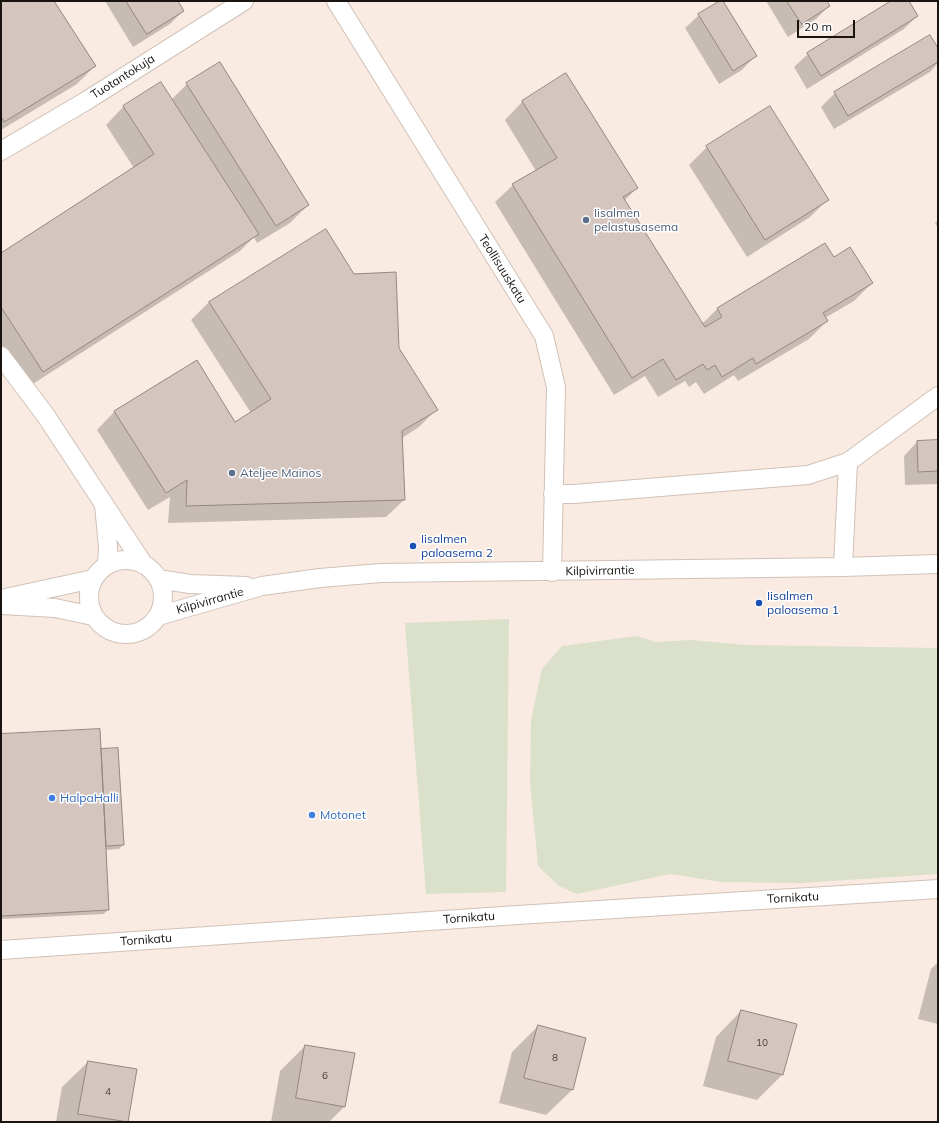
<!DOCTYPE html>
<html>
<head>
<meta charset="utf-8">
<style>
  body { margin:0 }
  #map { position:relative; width:939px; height:1123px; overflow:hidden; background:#f9ebe1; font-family:Mulish,sans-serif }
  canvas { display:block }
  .frame { position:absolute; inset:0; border:2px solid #191410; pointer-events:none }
  .scale { position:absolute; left:797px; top:20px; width:58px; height:18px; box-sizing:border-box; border:2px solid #191410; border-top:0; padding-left:5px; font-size:12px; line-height:14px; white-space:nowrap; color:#191410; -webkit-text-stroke:3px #fff; paint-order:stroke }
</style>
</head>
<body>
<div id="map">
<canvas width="939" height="1123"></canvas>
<div class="frame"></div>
<div class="scale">20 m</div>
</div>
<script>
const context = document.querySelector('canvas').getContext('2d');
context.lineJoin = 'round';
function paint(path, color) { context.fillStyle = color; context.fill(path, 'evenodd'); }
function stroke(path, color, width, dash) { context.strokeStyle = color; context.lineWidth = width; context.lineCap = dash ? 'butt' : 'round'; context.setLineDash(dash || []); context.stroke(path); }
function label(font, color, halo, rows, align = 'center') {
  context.font = font + ' Mulish,sans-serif'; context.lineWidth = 3; context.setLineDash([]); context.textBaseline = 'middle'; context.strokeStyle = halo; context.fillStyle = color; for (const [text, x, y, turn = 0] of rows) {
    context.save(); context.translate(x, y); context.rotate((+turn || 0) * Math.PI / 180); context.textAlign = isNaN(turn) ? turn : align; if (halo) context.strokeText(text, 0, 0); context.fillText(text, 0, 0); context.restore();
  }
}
paint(new Path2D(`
  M509 619 506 892 426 894 405 623Z
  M637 636 656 642 691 640 746 645 938 648V874L801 883 722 882 670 874 577 894 559 886 538 866 530 782 531 720 542 669 562 646Z`), '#dae0c9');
paint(new Path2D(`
  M1 1H53L95 66 77 84 1 130Z
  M105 1H177L183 11 170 24 133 47Z
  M766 1H826L829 6 816 19 788 37Z
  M893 1H908L917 16 904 29 807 89 794 67 808 54Z
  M699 15 755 56 742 70 719 84 685 28Z
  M938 50V63L930 72 834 129 821 107 835 93Z
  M566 74 637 188 624 201 702 324 717 309 825 245 834 258 872 283 854 301 825 318 827 321 809 339 738 381 734 375 704 394 696 382 689 387 685 381 658 397 645 376 614 395 495 202 513 185 536 171 505 120 522 102Z
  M160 83 171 100 187 84 308 205 290 223 257 243 254 237 240 251 25 389 1 352V254L134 168 106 125 123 107Z
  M707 147 828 199 810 217 747 257 689 165Z
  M938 220V228L935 223Z
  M325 230 436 410 419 427 402 438 404 500 386 517 168 523 170 497 148 510 97 430 114 412 196 362 234 424 251 413 191 320 209 302Z
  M938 441V484L905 485 904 456 917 442Z
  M1 735 100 750 117 749 123 845 119 849 105 850 108 909 104 914 1 919Z
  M938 962V1024L918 1019 931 969Z
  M741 1011 782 1075 757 1100 703 1086 716 1037Z
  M538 1026 585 1038 572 1090 546 1115 499 1103 512 1052Z
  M305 1046 344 1107 329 1122H271L280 1071Z
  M88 1062 136 1070 127 1122H56L62 1087Z`), '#0003');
const building = new Path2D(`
  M1 1H54L96 66 4 122 1 116Z
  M126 1H178L184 11 147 34Z
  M720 1H723L757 56 733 71 698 14Z
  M787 1H827L830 6 802 24Z
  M891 1H909L918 16 821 76 807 53Z
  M930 35 938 48V62L848 116 834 92Z
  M220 62 309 205 276 226 186 83Z
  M566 73 638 188 623 197 705 327 722 317 717 308 825 243 834 257 850 247 873 283 823 313 828 321 756 364 753 358 722 377 715 365 707 370 703 364 676 380 663 359 632 378 512 184 557 158 522 101Z
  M161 82 259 234 43 372 1 307V253L154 154 123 106Z
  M770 106 829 200 765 240 706 146Z
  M326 229 354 274 396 272 399 348 438 410 402 431 405 500 186 506 187 480 166 493 114 411 197 360 235 422 271 399 209 302Z
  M938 440V471L918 472 917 441Z
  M100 729 109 910 1 916V734Z
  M118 748 124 845 106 846 101 749Z
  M741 1010 797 1024 783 1075 728 1061Z
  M538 1025 586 1038 573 1090 524 1078Z
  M305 1045 355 1053 345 1107 296 1098Z
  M88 1061 137 1069 128 1122 78 1114Z`);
paint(building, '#d5c5bf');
stroke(building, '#958680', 1);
const minor = new Path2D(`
  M336 1 544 336 556 387 552 572
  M1 151 86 101 244 1
  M1 356 46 416 144 565
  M553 494H574L808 475 848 462 938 396
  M104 505 108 547 107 565
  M89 597a37 37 0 1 1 74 0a37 37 0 1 1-74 0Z
  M843 567 848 462
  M158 579 190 584 246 586
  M1 599 93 579
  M2 605 55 608 93 616
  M158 616 262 586 320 578 381 573 843 567 938 564
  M1 950 518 915 938 889`);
stroke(minor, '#d0c2b8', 20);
stroke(minor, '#fff', 18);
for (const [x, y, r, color] of [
  [586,220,4,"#5c6f8a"],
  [232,473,4,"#5c6f8a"],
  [413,546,4,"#1a4fb4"],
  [759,603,4,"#1a4fb4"],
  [52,798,4,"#3f7fe0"],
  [312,815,4,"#3f7fe0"]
]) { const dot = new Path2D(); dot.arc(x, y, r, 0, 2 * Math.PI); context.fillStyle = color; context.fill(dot); stroke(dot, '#fff', 1.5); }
label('10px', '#48403c', null, [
  ["10",762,1043],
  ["8",555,1058],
  ["6",325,1076],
  ["4",108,1092]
]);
label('12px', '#191410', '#fff', [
  ["Tuotantokuja",123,77,-32],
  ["Teollisuuskatu",502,269,58],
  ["Kilpivirrantie",600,571,-1],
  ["Kilpivirrantie",210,601,-16],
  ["Tornikatu",793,898,-3],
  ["Tornikatu",469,918,-4],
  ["Tornikatu",146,940,-4]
]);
label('12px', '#4e5e75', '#fff', [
  ["Iisalmen",594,213],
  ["pelastusasema",594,227],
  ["Ateljee Mainos",240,473]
], 'left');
label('12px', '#164399', '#fff', [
  ["Iisalmen",421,539],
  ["paloasema 2",421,553],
  ["Iisalmen",767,596],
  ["paloasema 1",767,610]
], 'left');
label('12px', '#366cbe', '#fff', [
  ["HalpaHalli",60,798],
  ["Motonet",320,815]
], 'left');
</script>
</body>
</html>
